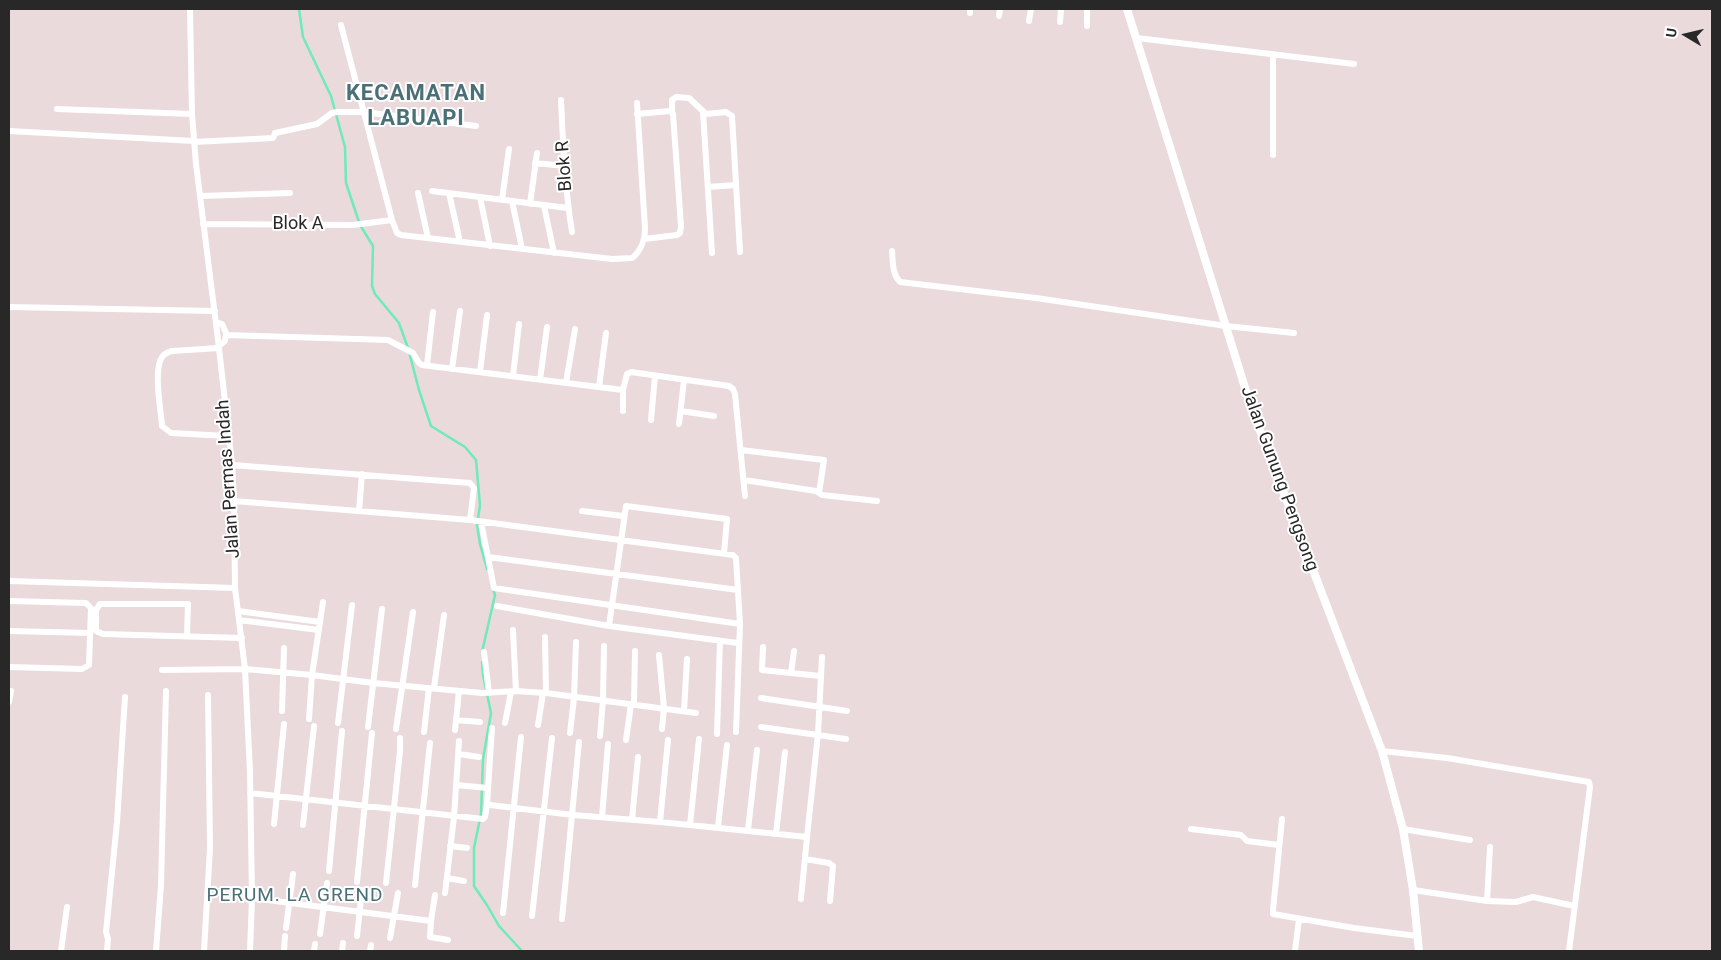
<!DOCTYPE html>
<html>
<head>
<meta charset="utf-8">
<style>
  body { margin:0 }
  #map { position:relative; width:1721px; height:960px; overflow:hidden; background:#eadadc; font-family:Roboto,sans-serif }
  canvas { display:block }
  .frame { position:absolute; inset:0; border:10px solid #282828; pointer-events:none }
  .north { position:absolute; left:1661px; top:10px; width:50px; height:50px; -webkit-text-stroke:4px #fff; paint-order:stroke; rotate:279deg; font-size:14px; font-weight:700; line-height:20px; text-align:center; color:#282828 }
  .north::after { content:''; display:block; margin:auto; width:18px; height:22px; background:#282828; clip-path:polygon(50% 0,100% 100%,50% 72%,0 100%) }
</style>
</head>
<body>
<div id="map">
<canvas width="1721" height="960"></canvas>
<div class="frame"></div>
<div class="north">U</div>
</div>
<script>
const context = document.querySelector('canvas').getContext('2d');
context.lineJoin = 'round';
function stroke(path, color, width, dash) { context.strokeStyle = color; context.lineWidth = width; context.lineCap = dash ? 'butt' : 'round'; context.setLineDash(dash || []); context.stroke(path); }
function label(font, color, halo, rows, align = 'center') {
  context.font = font + ' Roboto,sans-serif'; context.lineWidth = 4; context.setLineDash([]); context.textBaseline = 'middle'; context.strokeStyle = halo; context.fillStyle = color; for (const [text, x, y, turn = 0] of rows) {
    context.save(); context.translate(x, y); context.rotate((+turn || 0) * Math.PI / 180); context.textAlign = isNaN(turn) ? turn : align; if (halo) context.strokeText(text, 0, 0); context.fillText(text, 0, 0); context.restore();
  }
}
stroke(new Path2D(`
  M299 9 303 37 331 96 345 147 346 183 360 225 373 246 372 286 375 294 399 323 408 348 419 390 431 426 465 447 476 460 480 505 477 525 480 544 487 569
  M482 652 495 595 493 589
  M482 662 483 675 491 713 483 759 481 814 474 848V886L487 905 499 926 522 951`), '#6feab8', 2.5);
stroke(new Path2D(`
  M190 9 192 114 196 164 219 348 232 465 234 501 235 588 245 669 250 772 252 898 250 951
  M1087 9V26
  M970 13V9
  M999 16 1000 9
  M1029 21 1031 9
  M1060 22 1061 9
  M341 25 392 220 397 233 401 235 612 259 632 258C641 251 645 239 645 228L637 103
  M1137 38 1354 64
  M561 100C563 144 565 189 572 232
  M57 109 192 114
  M672 112V100L676 97 689 98 706 114 726 112 732 116 740 252
  M703 112 712 253
  M637 114 670 111 673 114 681 226 680 233 677 235 644 239
  M9 131 194 141
  M194 142 273 138 275 133 317 124 332 113 337 112H364L476 126
  M1273 155V54
  M535 163 565 166
  M708 187 736 185
  M432 191 568 208
  M418 193 428 238
  M449 193 460 242
  M201 196 290 193
  M480 197 490 246
  M502 200 509 149
  M512 201 522 249
  M530 204 537 153
  M544 206 554 253
  M203 224 353 225 392 220
  M892 251C893 262 892 274 900 282L1036 298 1226 326 1294 333
  M9 307 215 311
  M216 322 222 324 226 333 225 341 219 346
  M226 335 388 340 413 353 419 363 422 365 623 390
  M219 348 172 351C168 352 165 353 162 357 153 370 161 410 162 426L171 433 227 436
  M427 365 433 312
  M452 369 460 311
  M480 372 487 315
  M513 376 519 324
  M540 380 547 327
  M566 383 575 329
  M599 387 606 333
  M623 411V390L627 374 631 372 729 386 733 389 735 394 745 496
  M681 411 714 416
  M651 420 655 376
  M679 424 684 380
  M741 450 824 460 819 493
  M232 465 470 483 474 488 470 520
  M744 480 816 491 822 495 877 501
  M234 501 470 520 733 555 736 558 740 624 736 732
  M359 511 362 474
  M582 511 623 516
  M481 522 494 588 740 624
  M488 557 738 590
  M9 581 235 588
  M9 601 86 603 91 608 89 665 82 669 9 667
  M497 606 609 626 626 506 727 519 724 553
  M238 611 320 622
  M239 620 319 630
  M609 626 738 643
  M513 630 516 691
  M9 631 90 633
  M187 636 188 604H100L96 610V631L103 634 242 638
  M545 637 546 693
  M763 647 762 670 820 676
  M484 652 489 693
  M659 655 664 708 662 729
  M162 670 245 669 312 675 373 683 482 693 516 691 546 693 696 713
  M791 673 794 651
  M434 688 444 615
  M761 698 847 711
  M9 702 11 691
  M634 704 635 651
  M282 711 284 648
  M684 711 687 659
  M309 719 312 675 323 602
  M456 720 480 722
  M338 723 352 605
  M505 723 511 692
  M538 725 543 693
  M368 727 382 609
  M761 727 846 739
  M396 729 413 612
  M455 730 459 691
  M424 732 429 688
  M570 733 574 698 576 642
  M717 734 720 641
  M600 736 603 700 604 646
  M626 740 631 704
  M1382 751 1447 758 1589 782 1590 787 1569 951
  M459 754 479 757
  M456 785 488 788
  M250 793 483 819 485 817 487 805H490L573 815 660 822 807 837 818 734 822 657
  M487 805 492 728
  M602 817 608 744
  M1282 819 1273 910V914L1354 928 1417 936
  M632 820 638 757
  M660 822 668 740
  M274 824 284 724
  M303 825 314 726
  M690 825 699 739
  M718 827 727 745
  M1191 829 1241 835 1247 841 1279 845
  M1403 829 1470 840
  M748 830 757 750
  M776 834 785 752
  M450 846 467 848
  M805 859 829 863 833 866 830 901
  M329 871 342 731
  M447 878 464 881
  M357 882 372 733
  M386 883 400 751V738
  M415 885 430 743
  M1413 890 1487 901 1516 902 1533 897 1574 906
  M445 893 454 817 459 741
  M252 898 431 921 435 895
  M801 899 807 837
  M1487 901 1490 847
  M503 913 521 737
  M532 916 552 738
  M562 919 579 742
  M431 921 430 937 448 940
  M286 928 293 874
  M320 934 327 883
  M357 936 362 890
  M390 938 398 893
  M61 951 67 907
  M107 951 108 939 106 932 117 822 125 697
  M156 951 161 885 166 691
  M204 951 210 848 208 695
  M284 951 285 936
  M314 951 315 944
  M342 951 343 943
  M370 951 371 945
  M1295 951 1299 919`), '#fff', 6);
stroke(new Path2D(`
  M1127 9 1251 407 1382 751 1403 829 1413 890 1419 951`), '#fff', 8);
label('18px', '#282828', '#fff', [
  ["Blok R",565,166,-94],
  ["Blok A",298,224],
  ["Jalan Permas Indah",229,479,-94],
  ["Jalan Gunung Pengsong",1279,479,70]
]);
context.letterSpacing = '1px';
label('19px', '#4a7077', '#fff', [
  ["PERUM. LA GREND",295,896]
]);
context.letterSpacing = '0px';
context.letterSpacing = '1px';
label('bold 22px', '#4a7077', '#fff', [
  ["KECAMATAN",416,94],
  ["LABUAPI",416,119]
]);
context.letterSpacing = '0px';
</script>
</body>
</html>
